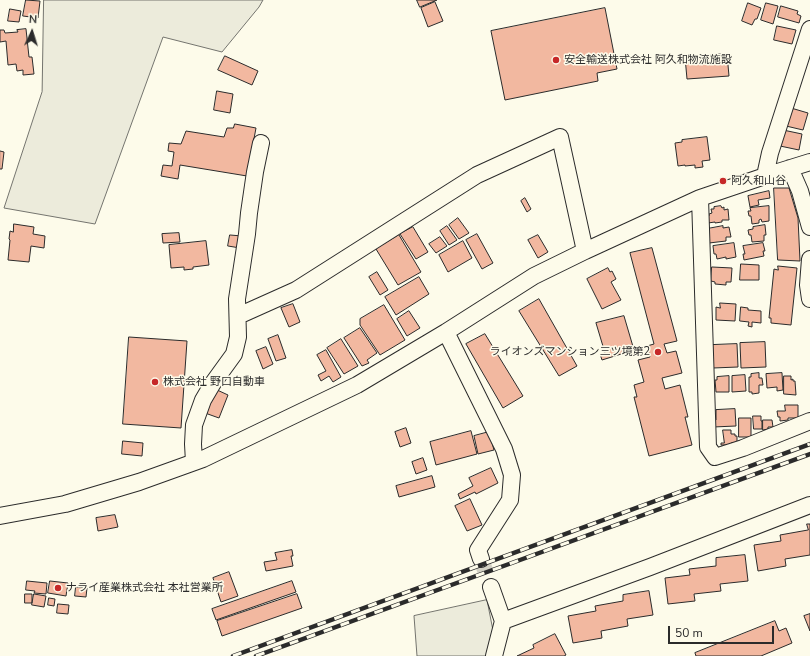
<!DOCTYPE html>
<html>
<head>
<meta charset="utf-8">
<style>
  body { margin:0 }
  #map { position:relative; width:810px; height:656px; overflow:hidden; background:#fdfbea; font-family:"Nunito Sans",sans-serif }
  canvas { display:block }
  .north { position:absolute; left:12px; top:12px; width:40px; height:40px; -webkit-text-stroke:3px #fdfbea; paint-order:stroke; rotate:4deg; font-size:11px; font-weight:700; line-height:16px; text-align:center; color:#2b2b2b }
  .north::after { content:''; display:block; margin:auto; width:14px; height:18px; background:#2b2b2b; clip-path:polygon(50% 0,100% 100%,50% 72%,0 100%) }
  .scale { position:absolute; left:668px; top:626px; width:106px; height:18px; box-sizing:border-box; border:2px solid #2b2b2b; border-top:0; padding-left:5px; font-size:12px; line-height:14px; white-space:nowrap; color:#2b2b2b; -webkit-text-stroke:3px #fdfbea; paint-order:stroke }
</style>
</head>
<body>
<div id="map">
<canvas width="810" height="656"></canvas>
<div class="north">N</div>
<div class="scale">50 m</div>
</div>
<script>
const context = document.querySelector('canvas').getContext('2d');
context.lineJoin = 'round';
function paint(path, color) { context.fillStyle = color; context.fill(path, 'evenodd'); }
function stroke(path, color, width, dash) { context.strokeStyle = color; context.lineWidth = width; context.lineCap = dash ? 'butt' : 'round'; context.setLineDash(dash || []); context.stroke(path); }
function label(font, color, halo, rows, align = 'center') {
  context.font = font + ' "Nunito Sans","Noto Sans JP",sans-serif'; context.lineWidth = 3; context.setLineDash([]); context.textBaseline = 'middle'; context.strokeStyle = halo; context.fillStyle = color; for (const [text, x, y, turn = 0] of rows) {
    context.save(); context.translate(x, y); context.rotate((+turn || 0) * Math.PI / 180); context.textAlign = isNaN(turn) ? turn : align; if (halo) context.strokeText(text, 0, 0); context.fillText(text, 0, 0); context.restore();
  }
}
const green = new Path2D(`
  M44 0H263L259 7 222 52 163 37 95 224 4 208 42 92Z
  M487 600 498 656H417L414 616Z`);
paint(green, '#ecebdb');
stroke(green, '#74746e', 1);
const building = new Path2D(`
  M26 0 40 1 38 18 23 16Z
  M417 0H437L420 7Z
  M435 2 443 21 428 27 421 8Z
  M748 3 761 8 757 19H755L752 25 742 21Z
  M766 3 778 6 773 24 761 20Z
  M781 6 798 11 797 14 801 16 799 23 778 17Z
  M605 8 617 69 597 73 598 81 505 100 491 31Z
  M10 9 21 11 19 22 8 21Z
  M777 26 796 30 792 44 774 40Z
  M26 29 29 57H32L34 74 23 75V70L17 71 16 64 8 65 6 41 0 42V30H4L5 33 18 32 17 30Z
  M727 54 729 76 687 79 685 57Z
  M225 56 258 71 252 85 218 70Z
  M217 91 233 94 230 113 214 110Z
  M791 108 808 113 803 130 786 126Z
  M235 124 256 128 247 176 180 165 178 179 161 176 163 165 172 166 174 152 168 151 169 143 181 144 186 131 224 137 227 128H233Z
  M783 130 802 134 799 150 780 146Z
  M707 137 710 160 702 161 703 167 695 168V165L685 166V165L678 166 675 143 682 142V140Z
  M0 151 4 152 2 169H0Z
  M774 188H789L798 218 800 261 778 260Z
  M769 191 770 198 758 200 759 205 750 207 748 196Z
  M525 198 531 209 527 212 521 201Z
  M721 206 722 208 724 207V210L728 209 729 220H722V222L715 223V222L708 223 707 216H709V214L712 213 711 209H714V207Z
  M769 206V221L762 222 761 219 759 220V223L752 224 751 216H749L748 211H751L750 208Z
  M458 218 469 233 459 239 449 225Z
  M14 224 34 227 33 234 45 236 44 248 31 246 29 262 8 260 10 240 9 239 10 231 13 232Z
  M765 225 766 235H764V241L752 242 751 235H749L748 230 753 229V227Z
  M447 226 457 240 449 245 440 231Z
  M723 226V228L729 227 731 237H726V241L709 243 707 229Z
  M413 227 428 252 416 259 400 234Z
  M179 233 180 242 163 243 162 234Z
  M477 234 493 263 482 269 466 240Z
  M230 235 242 236 240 248 228 246Z
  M399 235 421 272 398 285 376 249Z
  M538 235 548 252 538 258 528 240Z
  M440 237 447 246 436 253 429 244Z
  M206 241 209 265 193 267V269L184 270V267L171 268 169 245Z
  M463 241 472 258 448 272 439 255Z
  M734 243 736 257 726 259V257L717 259 716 254H714L713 246Z
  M763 243 765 251H763L764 256 744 260 743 254H745L743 246Z
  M652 248 677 341 664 344 667 353 676 351 682 373 662 378 665 389 680 385 688 417H685L692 445 649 456 634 397H637L634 385 644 382 638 360 650 357 647 346 654 344 630 253Z
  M741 264 759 265V280H740Z
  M778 266 797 268 791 325 771 323V318H769L774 269 778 270Z
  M712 267 732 268 731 282H726V285L715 284V282L711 281Z
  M608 268 610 272 612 271 616 279 611 282 621 300 602 309 587 279Z
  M377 272 388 290 380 295 369 277Z
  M419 277 429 294 396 315 385 297Z
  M539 299 577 366 559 376 519 311Z
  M720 303 736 304 735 321 716 320V307L720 308Z
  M293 304 300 322 289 327 281 308Z
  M384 305 405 340 380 355 360 325V319Z
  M741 307 748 308V310L761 311V323L752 322V327L748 326 749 322 740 321Z
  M409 311 420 328 407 336 397 319Z
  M624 316 634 350 602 360 600 354 605 353 596 323Z
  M360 328 377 353 367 360 369 363 362 366 344 338Z
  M485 334 523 396 503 408 466 344Z
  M278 335 286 358 276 361 268 339Z
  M129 337 187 341 181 428 123 424Z
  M341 339 358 366 344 374 327 348Z
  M765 342 766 367 741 368 740 343Z
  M737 344 738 367 713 368 712 345Z
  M266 347 273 364 263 369 256 351Z
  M326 350 341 377 333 382 329 376 321 381 318 375 326 371 317 355Z
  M759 373V378H762L763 385H759V393L752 394V392H749V377H751V374Z
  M782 373 783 390 777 391V387L767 388 766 374Z
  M745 375 746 391 732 392V376Z
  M729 376V392H716L715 380H717V377Z
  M784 376H791V380L793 379V381H795L796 395 784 394Z
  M215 389 228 395 219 418 205 413Z
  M785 405H798V418H788V420L780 421V417H778L777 411H785Z
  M735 409 736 426 713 427V420H716V410Z
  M753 416H761V421H762V429H754Z
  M739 418H751V437H739Z
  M763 420H772L773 427H768V429L763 430Z
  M406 428 411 443 400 447 395 432Z
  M723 430H731V434H735V436H737V443H731V445H721V443H724Z
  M471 431 477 454 436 465 430 442Z
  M489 432 494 450 478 454 474 436Z
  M123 441 143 443 142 456 122 454Z
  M423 458 427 470 416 474 412 462Z
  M491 468 498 483 476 494 475 492 460 499 458 494 473 486 469 478Z
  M432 476 435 487 399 497 396 486Z
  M470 499 482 525 467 531 455 506Z
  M115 515 118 527 98 531 96 518Z
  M807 524H810V555L785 559 786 566 758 571 754 545 781 541 780 535 808 530Z
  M292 550 293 556H291L293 566 266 571 264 562 277 560 275 553Z
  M745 555 748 581 720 584 721 591 694 594 695 601 668 604 665 578 690 575 689 569 716 566V558Z
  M229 572 238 596 221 602 213 578Z
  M27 581 47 583 46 594 34 593 35 591 26 590Z
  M50 581 68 583 66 596 48 593Z
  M292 581 296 592 216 620 212 609Z
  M76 587 87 588 86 597 75 596Z
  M649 591 653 615 627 619 628 626 601 631 602 638 573 643 568 616 596 611 595 606 623 601V595Z
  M25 594H32V603H25Z
  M34 594 46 596 44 607 32 605Z
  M297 594 302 608 222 636 217 621Z
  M49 598 55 599 54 606 48 605Z
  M58 604 69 605 68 614 57 613Z
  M810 614V631L804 616Z
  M775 621 779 631 786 628 792 643 761 656H696L695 653Z
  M555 634 566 655 564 656H517L534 648 533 645Z`);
paint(building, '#f2b8a0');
stroke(building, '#2b2b2b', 1);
stroke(new Path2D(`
  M481 559 491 587`), '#d3d1c4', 16, [16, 8]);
const minor = new Path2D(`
  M790 168 800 191 810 227
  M765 176 770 153 810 29
  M700 198 708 447 715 457 743 448 810 421
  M810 259 808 285 810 299
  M238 316 296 290 477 175 560 137 585 251
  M446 332 504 449 512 475 510 500 478 550 481 559
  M194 462 193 444 194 425 203 400 213 383 234 354 238 337 237 299 247 234 249 213 255 172 261 143
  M0 516 65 504 139 482 203 459 357 385 446 332 534 276 585 251 700 198 765 176 810 162
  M491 587 503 621
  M494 656 503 621 650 567 810 505`);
stroke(minor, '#2b2b2b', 18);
stroke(minor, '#fdfbea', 16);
const rail = new Path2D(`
  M233 656 810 444
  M256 656 509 564 810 454`);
stroke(rail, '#2b2b2b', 4.5);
stroke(rail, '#fdfbea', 3, [9]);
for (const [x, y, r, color] of [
  [556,60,4,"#c62828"],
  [723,181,4,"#c62828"],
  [658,352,4,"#c62828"],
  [155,382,4,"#c62828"],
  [58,588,4,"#c62828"]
]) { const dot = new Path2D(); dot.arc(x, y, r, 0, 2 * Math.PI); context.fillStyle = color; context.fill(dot); stroke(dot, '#fdfbea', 1.5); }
label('11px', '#2b2b2b', '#fdfbea', [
  ["安全輸送株式会社 阿久和物流施設",564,60],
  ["阿久和山谷",731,181],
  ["ライオンズマンション三ツ境第2",650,352,"right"],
  ["株式会社 野口自動車",163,382],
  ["ナライ産業株式会社 本社営業所",66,588]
], 'left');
</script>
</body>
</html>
